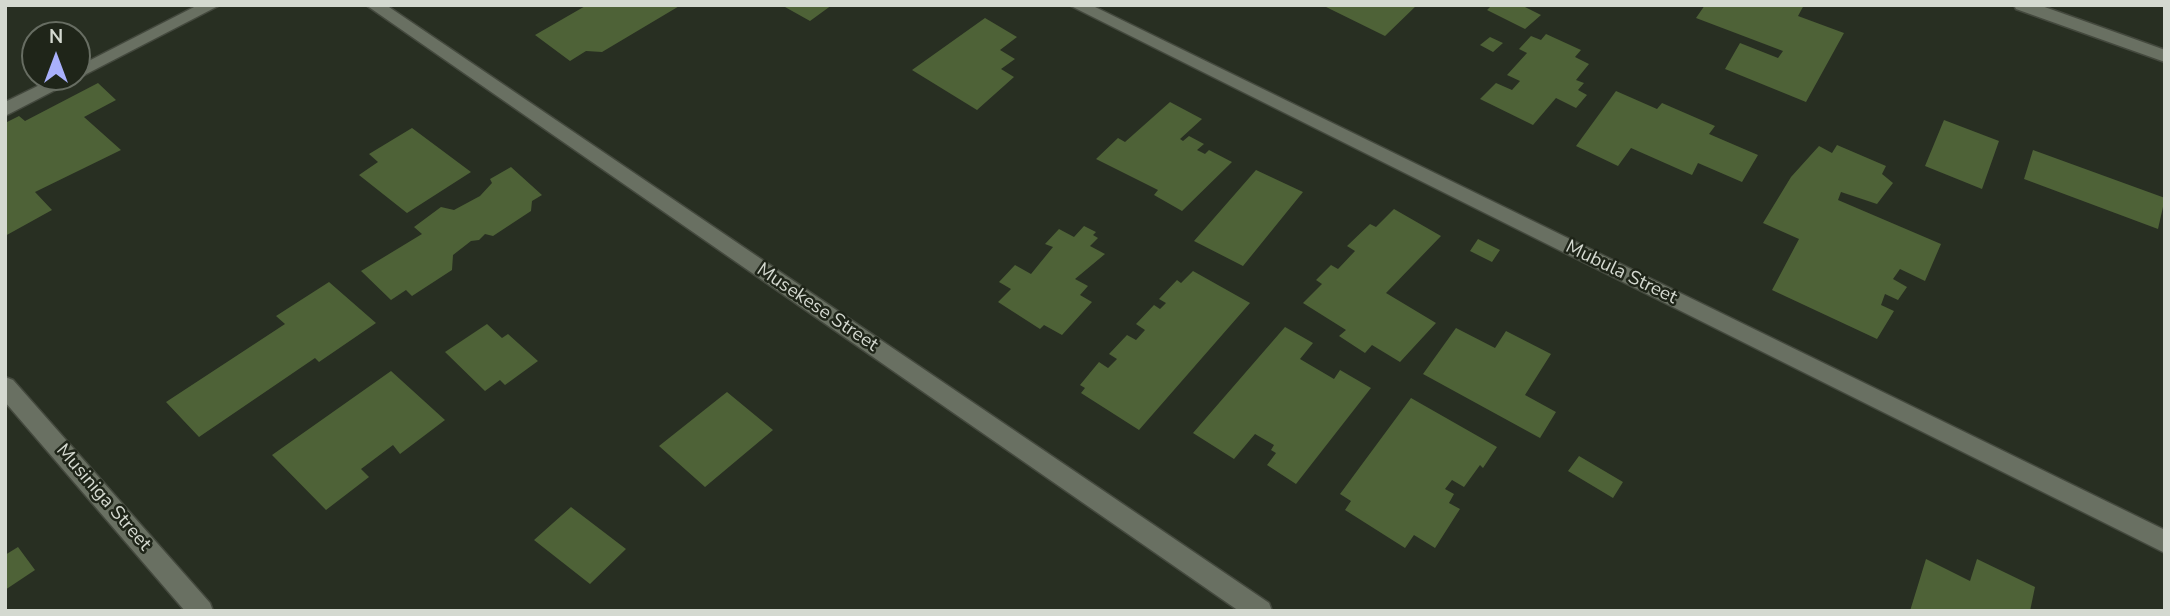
<!DOCTYPE html>
<html>
<head>
<meta charset="utf-8">
<style>
  body { margin:0 }
  #map { position:relative; width:2170px; height:616px; overflow:hidden; background:#282f22; font-family:"Nunito Sans",sans-serif }
  canvas { display:block }
  .frame { position:absolute; inset:0; border:7px solid #d4d9d0; pointer-events:none }
  .north { position:absolute; left:21px; top:21px; width:70px; height:70px; box-sizing:border-box; background:#1f2519; border:2px solid #676d62; border-radius:50%; rotate:0deg; font-size:19px; font-weight:700; line-height:28px; text-align:center; color:#d4d9d0 }
  .north::after { content:''; display:block; margin:auto; width:24px; height:32px; background:#a9b0fc; clip-path:polygon(50% 0,100% 100%,50% 72%,0 100%) }
</style>
</head>
<body>
<div id="map">
<canvas width="2170" height="616"></canvas>
<div class="frame"></div>
<div class="north">N</div>
</div>
<script>
const context = document.querySelector('canvas').getContext('2d');
context.lineJoin = 'round';
function paint(path, color) { context.fillStyle = color; context.fill(path, 'evenodd'); }
function stroke(path, color, width, dash) { context.strokeStyle = color; context.lineWidth = width; context.lineCap = dash ? 'butt' : 'round'; context.setLineDash(dash || []); context.stroke(path); }
function label(font, color, halo, rows, align = 'center') {
  context.font = font + ' "Nunito Sans",sans-serif'; context.lineWidth = 5; context.setLineDash([]); context.textBaseline = 'middle'; context.strokeStyle = halo; context.fillStyle = color; for (const [text, x, y, turn = 0] of rows) {
    context.save(); context.translate(x, y); context.rotate((+turn || 0) * Math.PI / 180); context.textAlign = isNaN(turn) ? turn : align; if (halo) context.strokeText(text, 0, 0); context.fillText(text, 0, 0); context.restore();
  }
}
paint(new Path2D(`
  M587 5H681L602 52 586 51 570 61 535 35Z
  M787 5H832L810 21 785 7Z
  M1322 5H1417L1385 36Z
  M1492 5H1521L1541 15 1525 29 1487 10Z
  M1705 5H1804L1798 16 1844 33 1806 102 1725 69 1740 43 1778 58 1783 51 1696 18Z
  M985 18 1017 37 1000 50 1015 59 1001 69 1014 77 977 110 912 70Z
  M1546 34 1581 50 1575 57 1589 64 1576 80 1584 83 1578 90 1587 95 1576 108 1556 98 1533 125 1480 99 1496 83 1512 90 1520 81 1507 75 1527 53 1519 49 1531 36 1541 40Z
  M1490 37 1503 43 1493 52 1480 45Z
  M98 83 116 100 84 117 121 150 35 192 52 210 5 236V123L19 116 25 121Z
  M1616 91 1657 109 1662 103 1715 126 1709 134 1758 155 1742 182 1698 163 1692 175 1631 148 1618 166 1576 146Z
  M1170 102 1202 119 1180 139 1183 141 1189 136 1204 144 1197 150 1205 154 1209 150 1232 162 1182 211 1154 195 1158 190 1096 159 1118 138 1125 142Z
  M1944 120 1999 141 1982 189 1925 166Z
  M412 128 471 172 407 213 359 175 378 162 369 154Z
  M1837 145 1886 166 1882 174 1893 183 1877 204 1841 192 1838 200 1941 244 1925 281 1900 269 1893 279 1907 287 1898 300 1885 294 1881 305 1894 311 1877 339 1772 290 1799 239 1763 223 1791 177 1819 146 1832 153Z
  M2033 150 2165 198 2158 229 2024 179Z
  M511 167 542 195 532 201 531 211 493 236 485 234 479 240 471 241 453 255 452 270 412 296 406 290 391 300 361 271 422 234 414 227 441 207 454 210 480 196 492 183 490 179Z
  M1256 170 1303 192 1243 266 1194 241Z
  M1394 209 1441 236 1386 293 1436 323 1400 362 1372 345 1365 353 1339 336 1346 330 1303 303 1322 284 1316 280 1331 265 1338 269 1355 251 1347 246 1370 224 1376 227Z
  M1084 226 1096 232 1093 235 1098 238 1090 246 1105 254 1075 279 1088 286 1080 295 1092 302 1062 335 1044 325 1040 329 998 302 1011 289 999 282 1015 265 1031 274 1053 247 1045 244 1059 229 1074 237Z
  M1478 239 1500 250 1492 262 1470 251Z
  M1193 271 1250 303 1139 430 1081 393 1085 388 1080 385 1099 362 1108 368 1117 359 1109 354 1127 335 1136 340 1145 330 1136 324 1154 305 1160 309 1166 303 1159 299 1177 280 1181 283Z
  M329 282 376 323 319 362 315 358 199 437 166 402 285 324 276 316Z
  M487 324 502 338 508 334 538 361 505 385 500 380 485 391 445 352Z
  M1285 327 1313 343 1300 359 1334 379 1340 370 1371 388 1296 484 1267 465 1276 453 1271 450 1274 445 1255 434 1234 459 1193 433Z
  M1456 328 1495 348 1506 331 1551 354 1525 395 1556 412 1540 438 1423 374Z
  M391 371 445 420 400 454 393 445 361 469 369 477 326 510 272 455Z
  M727 392 773 430 705 487 659 446Z
  M1411 398 1497 447 1483 468 1480 465 1464 487 1452 480 1445 489 1454 494 1449 503 1460 509 1435 548 1414 535 1405 548 1345 510 1351 501 1340 494Z
  M1579 456 1623 482 1613 498 1568 471Z
  M571 507 626 549 590 584 534 540Z
  M18 547 35 570 5 590V555Z
  M1926 559 1970 581 1977 559 2035 587 2030 611H1910Z`), '#4e6237');
const minor = new Path2D(`
  M198 5H220L5 116V102L56 77H77V67Z
  M366 5H386L1269 603 1272 611H1239Z
  M1069 5H1091L2165 530V553Z
  M2014 5H2039L2165 50V62L2016 9Z
  M5 377 13 380 210 603 213 611H185L5 402Z`);
stroke(minor, '#44493e', 3);
paint(minor, '#697062');
label('19px', '#d4d9d0', '#1f2519', [
  ["Mubula Street",1621,273,26],
  ["Musekese Street",817,308,34],
  ["Musiniga Street",103,498,49]
]);
</script>
</body>
</html>
